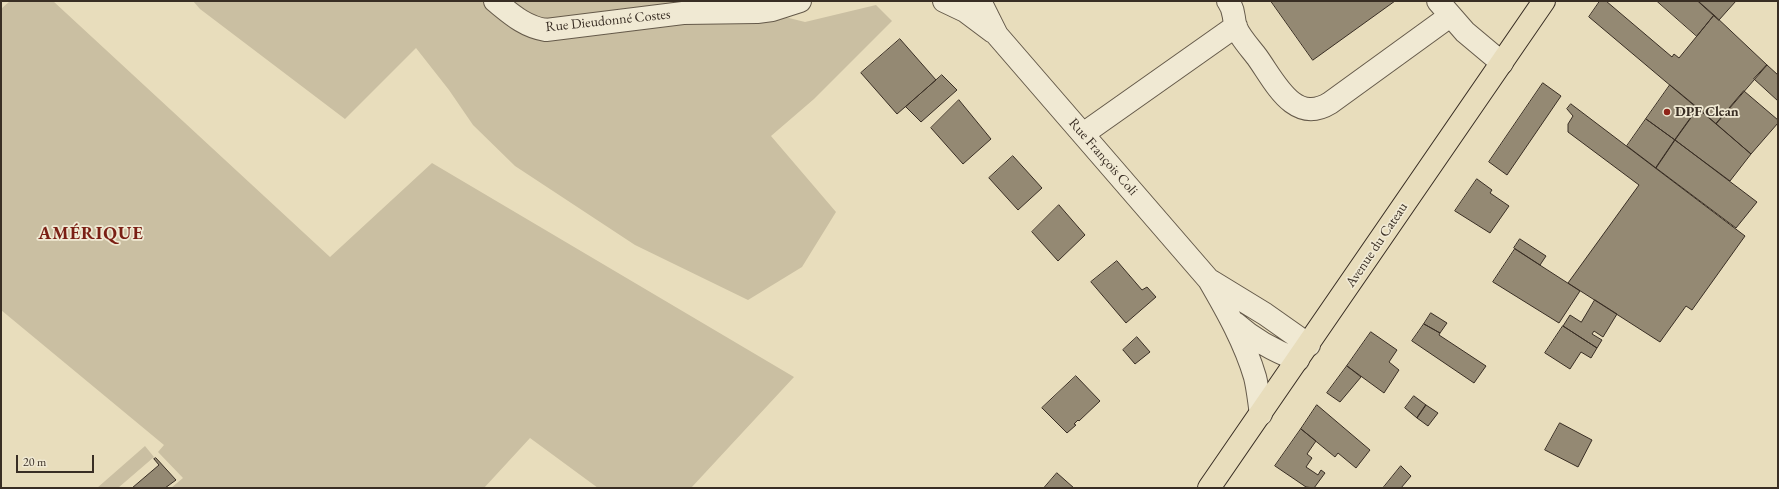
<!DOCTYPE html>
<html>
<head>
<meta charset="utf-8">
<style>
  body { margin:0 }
  #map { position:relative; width:1779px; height:489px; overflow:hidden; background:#e8ddbc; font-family:"EB Garamond",serif }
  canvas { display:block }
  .frame { position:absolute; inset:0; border:2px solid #392e24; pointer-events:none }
  .scale { position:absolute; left:16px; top:455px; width:78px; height:18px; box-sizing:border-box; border:2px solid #392e24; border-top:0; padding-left:5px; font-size:12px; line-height:14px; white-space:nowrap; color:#392e24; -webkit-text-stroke:3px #f0e9d3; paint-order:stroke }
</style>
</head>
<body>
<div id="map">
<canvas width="1779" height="489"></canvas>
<div class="frame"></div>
<div class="scale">20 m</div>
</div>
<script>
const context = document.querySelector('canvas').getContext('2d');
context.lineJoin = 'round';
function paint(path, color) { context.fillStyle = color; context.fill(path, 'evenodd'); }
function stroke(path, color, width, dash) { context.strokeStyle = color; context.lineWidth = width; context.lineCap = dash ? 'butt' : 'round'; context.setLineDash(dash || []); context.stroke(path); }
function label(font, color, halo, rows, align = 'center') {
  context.font = font + ' "EB Garamond",serif'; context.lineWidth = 3.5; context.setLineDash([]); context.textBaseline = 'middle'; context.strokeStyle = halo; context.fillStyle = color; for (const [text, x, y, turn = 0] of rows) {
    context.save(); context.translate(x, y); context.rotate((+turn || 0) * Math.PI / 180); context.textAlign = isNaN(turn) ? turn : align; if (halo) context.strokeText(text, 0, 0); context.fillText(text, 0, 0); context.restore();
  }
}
paint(new Path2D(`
  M10 1H53L330 257 432 163 794 377 691 488H598L530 438 484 488H171L183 478 158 452 164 445 1 310V9Z
  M193 1H729L733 4 805 22 876 5 892 21 814 99 771 136 836 212 802 267 748 300 635 245 515 166 473 125 449 90 416 48 345 119 200 9Z
  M145 446 154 457 118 488H97Z`), '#cabfa2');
const building = new Path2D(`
  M1271 1H1395L1313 60Z
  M1600 1H1606L1672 57 1674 54 1679 58 1714 15 1767 65 1716 124 1589 17Z
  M1657 1H1698L1714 15 1697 36Z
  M1698 1H1736L1719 20Z
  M900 39 936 80 897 114 861 73Z
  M1767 65 1778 75V101L1754 79Z
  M942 75 957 90 921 122 906 107Z
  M1543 83 1561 96 1507 175 1489 162Z
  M1670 85 1698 108 1675 140 1646 119Z
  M1744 91 1778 120V123L1751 154 1716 124Z
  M959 100 991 139 963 164 931 128Z
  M1571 104 1745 236 1692 310 1686 306 1660 342 1568 283 1639 185 1568 132V124L1573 116 1567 109Z
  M1698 108 1751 154 1730 181 1675 140Z
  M1646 119 1675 140 1656 168 1627 146Z
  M1675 140 1757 202 1736 228 1656 168Z
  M1013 156 1042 188 1018 210 989 178Z
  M1477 179 1492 190 1490 193 1509 206 1490 233 1455 211Z
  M1059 205 1085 235 1058 261 1032 232Z
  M1520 239 1546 256 1540 265 1514 248Z
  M1515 249 1580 291 1559 323 1493 282Z
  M1117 261 1142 290 1147 287 1156 297 1126 323 1091 282Z
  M1595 300 1617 314 1603 337 1594 331 1592 334 1602 340 1597 348 1563 326 1570 315 1581 322Z
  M1431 313 1447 323 1440 333 1424 324Z
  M1424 324 1440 333 1439 335 1486 366 1474 383 1412 341Z
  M1563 326 1597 348 1591 358 1581 352 1570 369 1545 353Z
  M1371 332 1397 350 1389 362 1399 370 1384 393 1347 366Z
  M1137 337 1150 352 1135 364 1123 350Z
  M1347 366 1361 377 1340 402 1327 393Z
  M1076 376 1100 401 1079 421 1078 420 1074 424 1076 425 1067 433 1042 408Z
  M1414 396 1426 405 1417 418 1405 408Z
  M1317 405 1370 450 1356 468 1338 453 1335 457 1301 429Z
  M1426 405 1438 413 1428 426 1417 418Z
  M1560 423 1592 440 1578 467 1545 450Z
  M1301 429 1316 441 1307 454 1312 458 1306 467 1318 475 1321 470 1325 473 1314 488 1306 487 1275 466Z
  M156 458 176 480 165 488H132L159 465 154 459Z
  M1401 466 1411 476 1401 488H1385L1384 487Z
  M1057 473 1074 488H1044Z`);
paint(building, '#948973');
stroke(building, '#392e24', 1);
const minor = new Path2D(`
  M495 1C511 14 525 27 546 30L683 13 757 12 772 10 800 1
  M944 1 965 11 993 32
  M980 1 997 35 1209 280C1227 311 1245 343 1255 377 1258 389 1259 402 1261 414
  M1228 1C1236 12 1232 16 1236 27 1239 36 1251 49 1257 57 1275 82 1294 125 1330 103L1450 16
  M1438 1 1465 32 1502 63
  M1083 134 1236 26
  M1211 281 1265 314 1309 345
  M1235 323C1254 340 1274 351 1298 360`);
const major = new Path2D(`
  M1209 488 1544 1`);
stroke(minor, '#655a4a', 24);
stroke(major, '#392e24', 24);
stroke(minor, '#f0e9d3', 22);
stroke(major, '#e8ddbc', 22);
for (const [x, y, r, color] of [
  [1667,112,4,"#8f2418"]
]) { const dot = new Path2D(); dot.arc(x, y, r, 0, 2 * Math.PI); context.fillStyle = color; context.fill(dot); stroke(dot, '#f0e9d3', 1.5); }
label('14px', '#392e24', '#f0e9d3', [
  ["Rue Dieudonné Costes",608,21,-6],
  ["Rue François Coli",1103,157,49],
  ["Avenue du Cateau",1377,245,-56]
]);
label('bold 14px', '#392e24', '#f0e9d3', [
  ["DPF Clean",1675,112]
], 'left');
context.letterSpacing = '1px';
label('bold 18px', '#7a1f14', '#f0e9d3', [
  ["AMÉRIQUE",91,234]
]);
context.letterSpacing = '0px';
</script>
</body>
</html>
